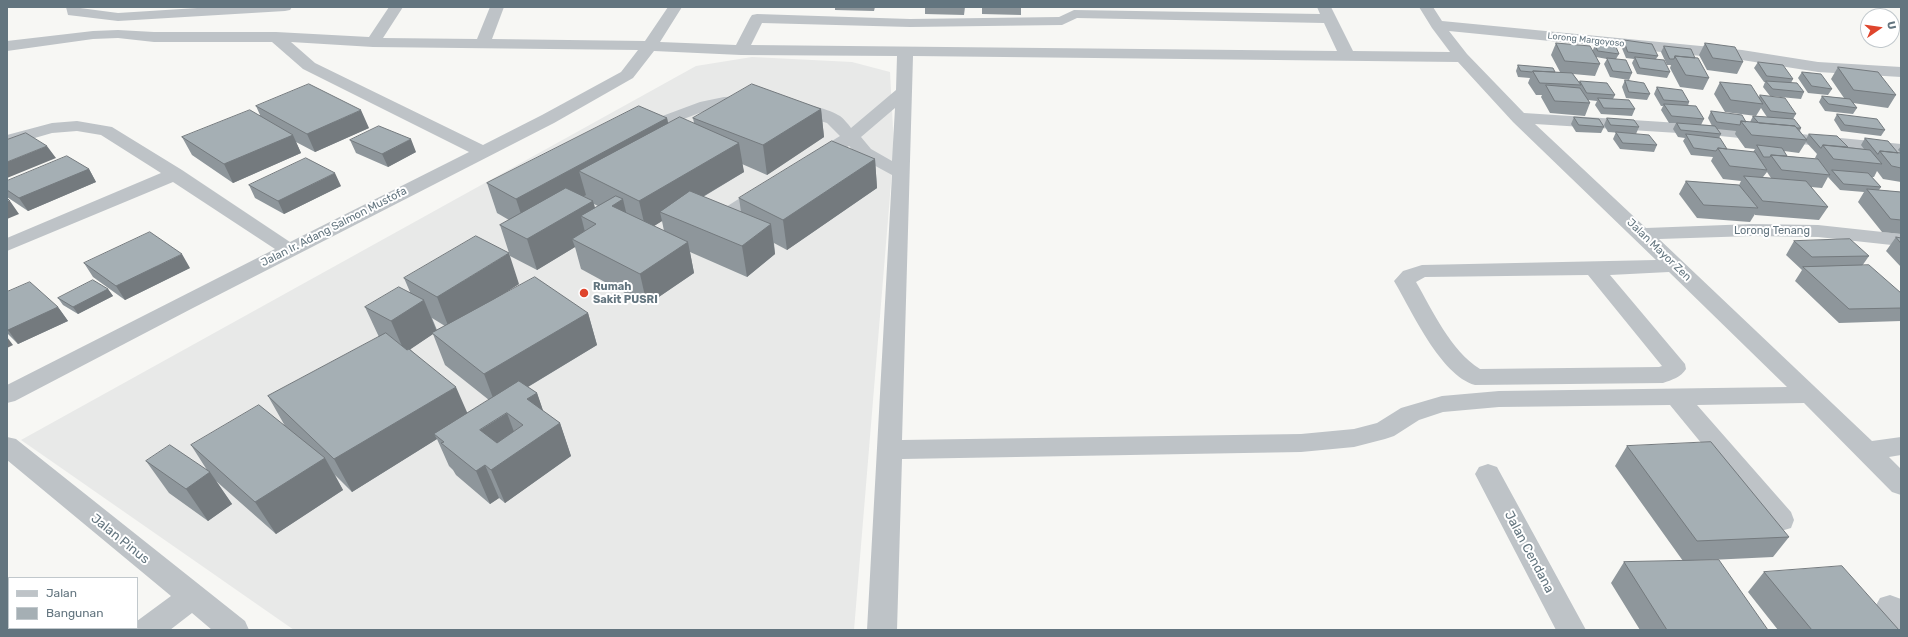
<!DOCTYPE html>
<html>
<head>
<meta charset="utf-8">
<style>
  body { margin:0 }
  #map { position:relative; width:1908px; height:637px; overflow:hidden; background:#f7f7f4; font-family:Rubik,sans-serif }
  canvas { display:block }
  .frame { position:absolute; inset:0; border:8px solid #63757f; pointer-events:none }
  .legend { position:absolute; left:8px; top:577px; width:130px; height:52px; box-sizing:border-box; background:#fff; border:1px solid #c1c8cc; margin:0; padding:5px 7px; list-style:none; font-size:12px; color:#63757f }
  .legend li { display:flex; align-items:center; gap:8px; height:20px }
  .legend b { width:20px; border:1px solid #c1c8cc }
  .north { position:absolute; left:1860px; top:8px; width:40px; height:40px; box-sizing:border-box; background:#fff; border:1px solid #c1c8cc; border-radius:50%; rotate:77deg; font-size:11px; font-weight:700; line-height:16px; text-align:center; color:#63757f }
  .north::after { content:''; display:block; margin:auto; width:14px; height:18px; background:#df452d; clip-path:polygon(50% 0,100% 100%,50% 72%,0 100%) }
</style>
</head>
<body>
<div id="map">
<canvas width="1908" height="637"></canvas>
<div class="frame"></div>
<ul class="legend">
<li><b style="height:5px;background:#bec3c7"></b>Jalan</li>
<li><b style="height:11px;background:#a5afb4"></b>Bangunan</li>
</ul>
<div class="north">U</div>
</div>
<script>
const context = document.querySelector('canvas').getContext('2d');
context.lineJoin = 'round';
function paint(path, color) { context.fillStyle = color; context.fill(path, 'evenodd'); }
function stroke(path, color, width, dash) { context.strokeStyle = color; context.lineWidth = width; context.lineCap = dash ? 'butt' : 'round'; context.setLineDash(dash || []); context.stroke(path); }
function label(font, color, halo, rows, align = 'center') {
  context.font = font + ' Rubik,sans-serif'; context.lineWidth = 4; context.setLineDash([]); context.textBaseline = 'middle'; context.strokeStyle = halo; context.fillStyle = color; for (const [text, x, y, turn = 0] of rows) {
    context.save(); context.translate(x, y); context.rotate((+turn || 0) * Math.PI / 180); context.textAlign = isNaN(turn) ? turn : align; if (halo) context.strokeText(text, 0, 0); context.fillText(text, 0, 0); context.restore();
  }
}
paint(new Path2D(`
  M752 57 852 62 890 72 894 147 854 630H294L21 440 696 66Z`), '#e8e9e8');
paint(new Path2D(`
  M66 7H80V8L118 13 213 7H292L290 10 285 11 118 21 68 15Z
  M389 7H403L383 38 477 39 490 7H504L492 39 645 41 668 7H682L660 42 736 45 750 18 752 15 757 14 910 19 1059 17 1074 10 1320 14 1317 7H1331L1353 51 1450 52 1432 28 1419 7H1433L1442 21 1742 50 1818 62 1901 67V77L1818 72 1742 60 1449 31 1467 54 1524 113 1710 125 1901 144V154L1710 135 1535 124 1646 228 1752 224 1818 225 1901 234V246L1818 237 1752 236 1659 239 1872 441 1901 437V455L1889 457 1901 469V495L1892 492 1804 403 1697 405 1791 512 1794 520 1791 528 1781 531 1771 528 1670 405 1499 407 1443 412 1419 420 1394 436 1385 439 1354 447 1301 452 902 459 897 630H867L892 175 859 157 849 146C837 153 823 166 809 163L806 159 809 155 840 136 827 123 787 111 785 107 787 103C798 101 830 109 840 116 844 119 848 124 851 128L896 90 897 56 741 55 654 51 633 78 554 123 191 309 15 401 7 403V385L275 249 173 182 7 251V238L161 173 101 135 77 131 52 133 7 146V135L52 123 77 121 112 127 182 170 290 242 469 152 303 69 272 42H154L118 38 93 39 7 51V41L93 31 118 30 154 32H276L369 37ZM1077 18 1324 23 1337 51 751 45 762 23 910 27 1062 25ZM291 42 373 47 638 50 621 72 542 115 483 145 315 63ZM913 56 1458 62 1513 122 1656 260 1422 265 1403 271 1394 281C1412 311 1440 375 1475 385L1663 383C1672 380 1681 377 1686 369L1685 364 1610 275 1669 272 1787 387 1499 391 1442 396 1401 408 1377 423 1354 429 1301 434 902 440ZM895 108 892 161 871 149 861 137ZM1588 275 1662 366 1659 367 1480 369C1450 350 1433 311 1416 282L1425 277Z
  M749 96 755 97 757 101 755 105C739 109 722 106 706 111 681 118 658 135 631 129L628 125 631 121 657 118 700 102 724 97Z
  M766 184 773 186 775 190 773 194 729 222 722 224 715 222 712 218 715 214 759 186Z
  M7 437 16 439 245 621 249 630H212L192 613 170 630H133L137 628V621L171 596 7 460Z
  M1488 464 1497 467 1586 630H1556L1475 474 1479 467Z
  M1890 595 1901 599V630H1891L1875 607 1880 598Z`), '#bec3c7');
paint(new Path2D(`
  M783 7H818V8Z
  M835 7H875L874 11 835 10Z
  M925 7H965L964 15 925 14Z
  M982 7H1021V15L982 14Z
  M1624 40 1658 56 1656 59 1670 72 1667 78 1637 74 1632 63 1634 59 1626 58 1621 46Z
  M1556 43 1593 50 1595 44 1619 54 1616 59 1632 73 1629 80 1610 77 1604 64 1607 59 1596 57 1600 64 1595 76 1573 74 1579 82 1580 81 1615 95 1613 99 1635 109 1632 116 1601 114 1595 105 1597 101 1588 100 1590 103 1585 116 1550 113 1541 97 1542 95H1536L1528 83 1530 78 1518 77 1516 71 1518 65 1555 72H1560L1551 55Z
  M1705 43 1743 62 1737 74 1707 70 1699 55Z
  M1664 46 1695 58 1709 78 1703 90 1680 87 1670 68 1671 65H1667L1661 52Z
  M1758 62 1793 79 1791 83 1804 92 1801 99 1770 96 1763 87 1765 82H1764L1754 68Z
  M1838 67 1896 95 1888 108 1853 103 1857 108 1853 114 1825 111 1819 102 1822 96 1844 98 1831 79Z
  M1802 72 1832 89 1828 95 1808 93 1798 78Z
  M1625 80 1650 94 1647 100 1626 98 1622 87Z
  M1720 82 1759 97 1760 95 1796 114 1793 119 1801 128 1800 131 1806 139 1809 134 1848 147 1864 149 1861 145 1865 138 1898 153H1901L1898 150 1901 146V182L1883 179 1877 171 1874 177H1872L1881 187 1879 190 1901 192V234L1882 232 1858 202 1864 192 1840 190 1828 177 1822 188 1811 187 1828 207 1819 220 1755 215V214L1750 222 1697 218 1679 194 1686 181 1739 185 1741 181 1723 179 1711 161 1713 157 1691 155 1683 141 1685 138 1678 137 1673 129 1676 123H1669L1661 110 1663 106H1661L1654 94 1657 87 1689 102 1688 106 1704 119 1701 125 1712 126 1708 118 1711 111 1746 122H1750L1753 116H1756L1725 112 1714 94ZM1761 108 1767 117 1756 116ZM1717 129 1736 131 1735 134 1745 148 1755 149 1753 152 1727 149 1719 138 1721 134ZM1806 142 1817 154 1815 158 1817 159 1787 156 1784 151 1799 153ZM1767 172 1771 178 1763 177Z
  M256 106 369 128 315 152 296 142 301 153 233 183 192 155 182 137 260 115Z
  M821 109 824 137 767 175 742 164 744 172 703 197 741 212 739 198 875 159 877 188 787 250 774 243 775 254 747 277 690 252 694 273 647 305 581 269 575 247 537 270 510 256 500 225 509 220 497 213 487 183 667 118 668 123H694L693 118ZM594 204 598 206 595 208ZM662 221 664 231 654 226Z
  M1837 114 1885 130 1881 136 1841 131 1834 120Z
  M1574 117 1604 127 1601 133 1576 132 1571 124Z
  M1607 118 1639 127 1636 134 1608 132 1604 125Z
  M1616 132 1657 145 1654 152 1620 149 1613 139Z
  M350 140 416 152 388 167 356 153Z
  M89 169 96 182 28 211 7 197V181Z
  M249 185 341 186 284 214 255 198Z
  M1896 237 1901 238V267L1886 251Z
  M1794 241 1869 256 1862 266 1901 293V321L1839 323 1795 281 1802 270 1786 255Z
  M84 263 190 268 125 300 93 277Z
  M404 278 519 284 495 299 588 313 597 345 528 387 537 393 543 411 560 423 571 456 505 503 499 498 490 504 456 475 453 470 449 466 437 439 352 492 335 475 343 490 276 534 216 481 232 504 208 521 169 493 146 461 207 470 191 445 285 426 268 396 379 337 365 307 410 292ZM432 318 445 326 437 330ZM433 334 445 365 489 400 467 413 410 349Z
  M108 289 113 296 78 314 63 305 58 298Z
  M7 292 58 307 68 321 18 344 7 333Z
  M1627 446 1789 537 1773 557 1689 561 1768 630H1640L1611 583 1624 562 1683 561 1615 466Z
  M1764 572 1899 630H1778L1748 592Z`), '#8e969b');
paint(new Path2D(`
  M821 109 824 137 767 175 763 145Z
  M361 110 369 128 315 152 307 134Z
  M667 118 673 147 579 171 586 195 526 229 516 199Z
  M293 135 301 153 233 183 224 164Z
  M411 139 416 152 388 167 382 154Z
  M739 143 744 172 670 216 660 212 662 221 646 231 639 201Z
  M47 146 56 158 7 178V162Z
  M875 159 877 188 787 250 783 220Z
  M89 169 96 182 28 211 19 198Z
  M335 173 341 186 284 214 278 201Z
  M623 199 630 229 612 206Z
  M10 201 19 214 7 219V202Z
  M593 201 601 231 596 224 581 216 587 240 572 239 575 247 537 270 527 239Z
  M771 224 775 254 747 277 742 246Z
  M688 242 694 273 647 305 640 274Z
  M509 253 519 284 449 328 437 297Z
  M182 254 190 268 125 300 116 286Z
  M108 289 113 296 78 314 73 307Z
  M424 300 437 332 432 333 433 334 405 353 391 321Z
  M58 307 68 321 18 344 8 330Z
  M588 313 597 345 496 406 484 374Z
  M7 337 13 345 7 348Z
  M456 387 470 419 434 434 437 439 352 492 334 459Z
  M537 393 548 425 527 399Z
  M507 413 519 445 494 462 480 430Z
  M560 423 571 456 505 503 491 470Z
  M325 458 343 490 276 534 255 502Z
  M485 465 499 498 490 504 476 471Z
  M210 472 232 504 208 521 186 489Z`), '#747a7e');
const building = new Path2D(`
  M1624 40 1652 44 1658 56 1628 52Z
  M1556 43 1590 46 1600 64 1565 61Z
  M1705 43 1735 47 1743 62 1713 58Z
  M1595 44 1616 47 1619 54 1598 51Z
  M1664 46 1691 49 1695 58 1675 56 1674 59H1670Z
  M1675 56 1698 58 1709 78 1686 75Z
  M1635 57 1664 60 1670 72 1640 68Z
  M1607 58 1626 60 1632 73 1613 71Z
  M1758 62 1783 65 1793 79 1767 76Z
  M1518 65 1553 68 1555 72 1533 71 1532 72 1521 71Z
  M1838 67 1878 72 1896 95 1854 90Z
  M1533 71 1572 73 1581 85 1540 83Z
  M1802 72 1821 74 1832 89 1812 86Z
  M1625 80 1644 83 1650 94 1629 92Z
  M1580 81 1607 83 1615 95 1587 93Z
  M1766 81 1797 83 1804 92 1773 89Z
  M1720 82 1751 85 1763 104 1731 100Z
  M309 84 361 110 307 134 256 106Z
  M752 84 821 109 763 145 693 118Z
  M1546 85 1580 88 1590 103 1555 101Z
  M1657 87 1682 90 1689 102 1664 100Z
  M1760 95 1785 98 1796 114 1771 111Z
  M1822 96 1850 99 1857 108 1829 104Z
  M1598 98 1629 100 1635 109 1604 108Z
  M1664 104 1696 106 1704 119 1672 116Z
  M639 106 667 118 516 199 487 183Z
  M250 110 293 135 224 164 182 137Z
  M1711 111 1742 115 1746 122 1741 121 1740 125 1717 122Z
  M1837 114 1877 119 1885 130 1845 125Z
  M1753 116 1794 119 1801 128H1797L1795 126 1759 123Z
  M680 117 739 143 639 201 579 171Z
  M1574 117 1599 119 1604 127 1579 125Z
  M1607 118 1634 120 1639 127 1611 125Z
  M1741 121 1795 126 1807 140 1752 135Z
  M1677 123 1715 126 1721 134 1681 130Z
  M379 126 411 139 382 154 350 140Z
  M1616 132 1649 135 1657 145 1623 143Z
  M26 133 47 146 7 162V140Z
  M1686 134 1720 138 1727 149 1718 148 1716 151 1694 148Z
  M1809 134 1837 136 1848 147 1823 145 1821 148Z
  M1865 138 1888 141 1898 153 1880 151 1878 154Z
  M832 141 875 159 783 220 739 198Z
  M1757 145 1782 148 1787 156 1771 155 1770 157H1764Z
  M1823 145 1870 150 1882 164 1834 159Z
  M1718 148 1755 152 1767 170 1730 166Z
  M1880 151 1901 153V168L1892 166Z
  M1771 155 1818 159 1830 175 1782 170Z
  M67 156 89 169 19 198 7 190V181Z
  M306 158 335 173 278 201 249 185Z
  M1832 170 1868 173 1881 187 1844 184Z
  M1744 176 1806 181 1828 207 1763 201Z
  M1686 181 1739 185 1758 208 1704 205Z
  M566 188 593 201 527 239 500 225Z
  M1867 189 1901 192V220L1891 219Z
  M690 191 771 224 742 246 660 212Z
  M616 196 623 199 612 206 688 242 640 274 572 239 596 224 581 216Z
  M7 198 10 201 7 202Z
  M150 232 182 254 116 286 84 263Z
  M476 236 509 253 437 297 404 278Z
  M1896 237 1901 238V243Z
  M1850 239 1869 256 1812 257 1794 241Z
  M1869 265 1901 293V308L1849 309 1803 267Z
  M535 277 588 313 484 374 432 333Z
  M93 280 108 289 73 307 58 298Z
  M30 282 58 307 8 330 7 329V292Z
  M399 287 424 300 391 321 365 307Z
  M386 333 407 350 409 349 456 387 334 459 268 396Z
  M519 381 537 393 527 399 560 423 491 470 485 465 476 471 441 443 444 442 434 434ZM507 413 523 425 497 443 480 430Z
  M259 405 325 458 255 502 191 445Z
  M1711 442 1789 537 1697 541 1627 446Z
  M170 445 210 472 186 489 146 461Z
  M1719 560 1768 630H1667L1624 562Z
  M1842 566 1899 630H1812L1764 572Z`);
paint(building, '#a5afb4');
stroke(building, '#747a7e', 1);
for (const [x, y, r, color] of [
  [584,293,5,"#df452d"]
]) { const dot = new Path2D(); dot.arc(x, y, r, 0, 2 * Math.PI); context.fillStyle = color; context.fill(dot); stroke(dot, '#fff', 1.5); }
label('9px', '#63757f', '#fff', [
  ["Lorong Margoyoso",1586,40,6]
]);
label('11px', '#63757f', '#fff', [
  ["Jalan Ir. Adang Salmon Mustofa",334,227,-27],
  ["Lorong Tenang",1772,231],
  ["Jalan Mayor Zen",1659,250,44]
]);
label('bold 11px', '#63757f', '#fff', [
  ["Rumah",593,287],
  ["Sakit PUSRI",593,300]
], 'left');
label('13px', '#63757f', '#fff', [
  ["Jalan Pinus",120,539,39],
  ["Jalan Cendana",1529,552,62]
]);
</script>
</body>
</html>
